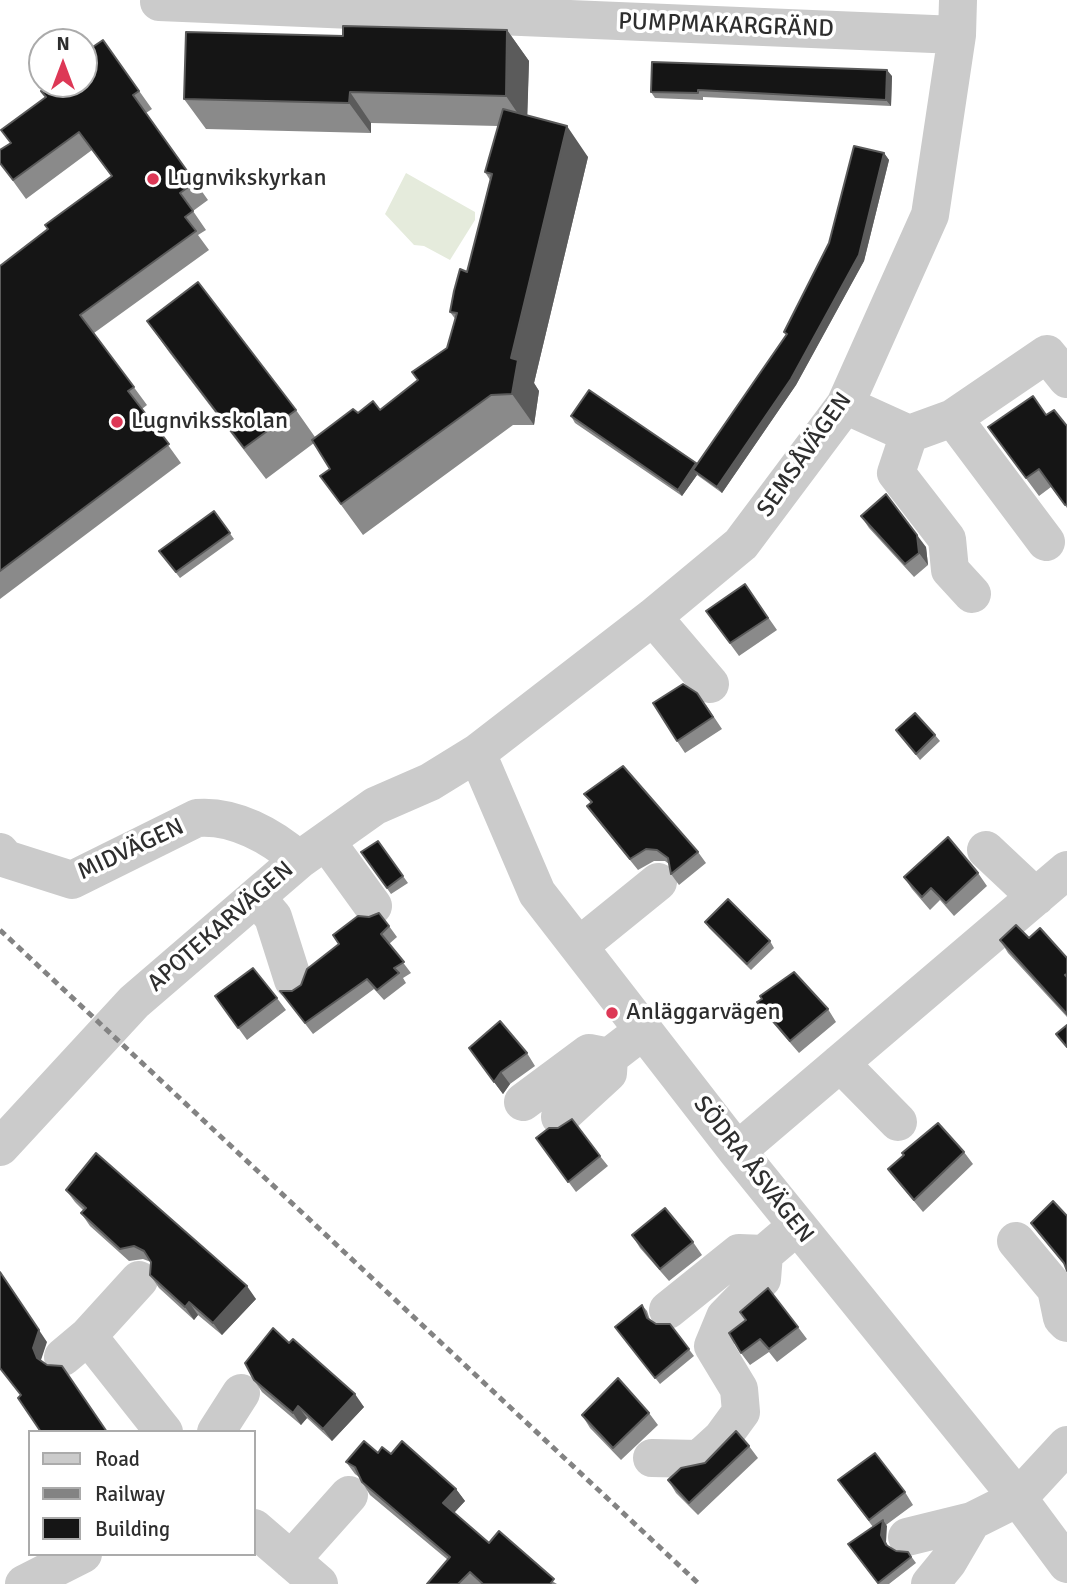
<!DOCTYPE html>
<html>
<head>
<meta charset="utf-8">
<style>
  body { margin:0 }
  #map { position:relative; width:1067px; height:1584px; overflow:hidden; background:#fff; font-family:Signika,sans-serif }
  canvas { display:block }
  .legend { position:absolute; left:28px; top:1430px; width:228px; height:126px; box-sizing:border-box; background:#fff; border:2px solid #ababab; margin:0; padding:9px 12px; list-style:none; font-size:21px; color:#2e2e2e }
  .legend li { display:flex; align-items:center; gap:14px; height:35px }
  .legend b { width:35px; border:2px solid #ababab }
  .north { position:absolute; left:28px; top:28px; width:70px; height:70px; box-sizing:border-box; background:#fff; border:2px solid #ababab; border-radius:50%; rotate:0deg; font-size:19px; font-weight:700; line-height:28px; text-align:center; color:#2e2e2e }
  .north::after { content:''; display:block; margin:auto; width:24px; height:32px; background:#dd3856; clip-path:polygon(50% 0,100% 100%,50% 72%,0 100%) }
</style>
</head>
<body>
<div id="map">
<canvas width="1067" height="1584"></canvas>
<ul class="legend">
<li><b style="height:9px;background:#cbcbcb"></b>Road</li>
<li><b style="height:9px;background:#838383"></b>Railway</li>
<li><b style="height:19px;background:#151515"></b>Building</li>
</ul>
<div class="north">N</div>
</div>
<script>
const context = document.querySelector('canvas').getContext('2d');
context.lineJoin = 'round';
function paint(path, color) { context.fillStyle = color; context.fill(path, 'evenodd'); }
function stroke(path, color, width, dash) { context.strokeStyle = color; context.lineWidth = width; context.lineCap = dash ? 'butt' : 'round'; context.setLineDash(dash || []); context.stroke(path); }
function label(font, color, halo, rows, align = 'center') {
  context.font = font + ' Signika,sans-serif'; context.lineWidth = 7; context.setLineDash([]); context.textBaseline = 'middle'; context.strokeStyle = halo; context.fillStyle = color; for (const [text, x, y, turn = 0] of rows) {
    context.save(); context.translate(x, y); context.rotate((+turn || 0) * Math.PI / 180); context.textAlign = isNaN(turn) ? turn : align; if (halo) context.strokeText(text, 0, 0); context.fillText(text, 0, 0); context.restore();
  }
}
paint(new Path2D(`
  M406 173 475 212V220L450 260 424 246 414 245 385 214Z`), '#e5ebdc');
stroke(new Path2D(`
  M159 2 957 35
  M845 405 909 434 953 418 1047 354 1067 379
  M953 418 1046 542
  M909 434 896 473 947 539 950 570 972 594
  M653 617 710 684
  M477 753 537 893 737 1151 1018 1498 1067 1564
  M326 841 373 906
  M986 850 1036 897
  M0 852 6 859 72 880 197 818C234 815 272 836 299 860
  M256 897 273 917 293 980
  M579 946 658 882
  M840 1063 898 1122
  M523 1102 589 1053 609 1057 644 1030
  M560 1117 608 1073 609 1057
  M0 1147 134 1002 299 860 375 806 430 782 477 753 653 617 741 544 845 405 930 215 957 35 958 0
  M737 1151 1067 870
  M1016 1241 1056 1289 1062 1318 1067 1323
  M668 1310 739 1253 764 1254
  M88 1336 164 1432
  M63 1357 88 1336 139 1280
  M216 1432 241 1393
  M652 1458 699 1459 722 1438 741 1412 739 1389 713 1346 725 1317 762 1279 764 1254 797 1226
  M254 1528 319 1584
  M907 1537 972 1521 1018 1498 1067 1445
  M291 1560 349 1495
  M24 1584 83 1554
  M930 1584 948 1562 972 1521`), '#cbcbcb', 38);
stroke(new Path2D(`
  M0 930 699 1584`), '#838383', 5, [7, 5]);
paint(new Path2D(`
  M507 30 529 61 527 115 588 157 534 383 539 391 534 425H513L363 535 320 476 330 469 314 443 266 479 169 352 147 321 296 410 315 437 358 413 380 410 418 380 447 348 456 320 450 312 467 272 490 180 485 172 498 126 371 123V133L206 129 184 99 343 36Z
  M103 40 152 109 146 113 208 200 193 211 206 230 198 235 209 250 94 333 147 405 142 409 181 463 0 599V266L48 229 112 177 92 150 26 199 0 163 10 143 84 84Z
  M892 76 891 106 703 97V100L655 98 651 92Z
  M884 153 889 160 864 261 796 385 722 493 697 475 682 496 575 423 571 416 697 465 786 335 784 332Z
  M1046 415 1067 426V508L1051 487 1039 496 988 427Z
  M214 511 234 539 180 578 159 551Z
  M861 516 926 547 928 565 914 577 869 528Z
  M745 584 777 630 739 656 706 611Z
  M706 705 722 729 685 753 677 741Z
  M896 730 935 735 940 741 920 760Z
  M584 794 698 852 706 863 679 885 671 874 669 864 665 861H654L638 870 595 817 587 806 591 803Z
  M378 841 408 883 391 894 361 852Z
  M978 873 987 886 954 916 940 900 930 910 912 889 904 877Z
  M705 922 770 941 774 948 751 970 709 928Z
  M389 926 397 937 389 944 411 973 403 978 406 983 384 1000 374 989 313 1034 280 991H292L301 985 339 944 333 935Z
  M1029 938 1067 958V1017L1008 953 1000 940Z
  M215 996 277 998 286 1010 247 1040Z
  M757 1002 828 1009 836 1022 799 1053 766 1015Z
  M469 1048 527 1053 535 1066 510 1084 503 1094Z
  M536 1138 600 1156 608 1166 576 1192Z
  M964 1152 973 1164 923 1212 897 1181 888 1169Z
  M66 1190 256 1299 222 1335 198 1315 194 1320 159 1288 150 1275 151 1262 143 1259 129 1261 90 1226 81 1213 84 1211 75 1202Z
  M1067 1216 1066 1266 1040 1235 1031 1223Z
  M632 1235 693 1242 702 1255 669 1281 640 1248Z
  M642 1305 647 1311 650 1320 656 1324H670L694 1356 660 1384 620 1334Z
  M740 1312 798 1327 807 1339 777 1362 769 1352 750 1365 741 1353 745 1320Z
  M289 1343 364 1407 332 1441 307 1418 301 1425 262 1392 254 1380Z
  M649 1413 658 1425 621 1460 590 1428 582 1415Z
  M749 1446 758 1458 698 1515 676 1493 668 1480 705 1463Z
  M378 1453 391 1454 456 1489 465 1501 454 1513 489 1543 557 1584H427L448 1560 370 1495 362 1482 359 1477 355 1474 346 1462Z
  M838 1480 905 1492 913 1505 886 1525V1542L888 1546 896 1551 908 1552 916 1563 889 1584H878L848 1544 873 1527Z`), '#8a8a8a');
paint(new Path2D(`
  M507 30 529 61 527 127 506 96Z
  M887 70 892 76 891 106 886 100Z
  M350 92 371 123V133L349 103Z
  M567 126 588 157 534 383 539 391 534 425 512 394 511 358Z
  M884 153 889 160 864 261 796 385 722 493 717 487Z
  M696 463 700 470H693L697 475 682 496 678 490Z
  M917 535 926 547 928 565 919 553Z
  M501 1072 510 1084 503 1094 494 1082Z
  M5 1279 47 1342 41 1360 46 1370 37 1358Z
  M247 1286 256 1299 222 1335 213 1323Z
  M189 1302 198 1315 194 1320 185 1307Z
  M355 1394 364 1407 332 1441 323 1429Z
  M298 1406 307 1418 301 1425 293 1413Z
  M456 1489 465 1501 451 1516 443 1503Z
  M883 1520 887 1526 886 1542 891 1552 881 1535Z`), '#5b5b5b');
const building = new Path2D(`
  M343 26 507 30 506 96 350 92 349 103 184 99 186 32 343 36Z
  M103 40 139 91 133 95 195 182 180 193 193 211 185 217 196 231 80 315 134 387 128 391 169 444 0 571V266L48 229 45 225 112 176 79 132 13 180 0 163V150L11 143 1 130 46 97 41 91 50 84H84V53Z
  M652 62 887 70 886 100 698 90V93L651 92Z
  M503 109 567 126 511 358 518 360 512 394 491 395 341 504 320 476 330 469 312 440 353 409 358 413 373 401 380 410 418 380 412 372 447 348 457 313 450 312 454 291 460 269 467 272 492 174 485 172Z
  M854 146 884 153 859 255 791 379 717 487 693 470 787 334 784 332 829 243Z
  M198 282 296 410 244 448 147 321Z
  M589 390 696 463 678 490 571 416Z
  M1033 396 1046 415 1054 410 1067 426V504L1065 505 1039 469 1026 478 988 427Z
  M886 494 917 535 919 553 905 564 861 516Z
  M214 511 230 533 176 572 159 551Z
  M745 584 768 618 730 643 706 611Z
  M683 684 697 693 713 717 677 741 653 703Z
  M915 713 935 735 916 754 896 730Z
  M623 766 698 852 671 874 668 858 657 850 646 849 630 859 587 806 592 802 584 794Z
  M948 837 978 873 946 903 931 888 922 897 904 877Z
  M378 841 403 876 387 888 361 852Z
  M728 899 770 941 747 964 705 922Z
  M379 913 389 926 381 934 404 962 394 968 399 973 377 990 367 979 305 1023 280 991H292L301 985 307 969 339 944 333 935 358 916 369 917Z
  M1016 925 1029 938 1040 928 1067 958V974L1065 975 1067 977V1014L1000 940Z
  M253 968 277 998 238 1028 215 996Z
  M794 972 828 1009 790 1041 757 1002 762 999 760 996Z
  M500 1021 527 1053 501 1072 494 1082 469 1048Z
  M1067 1025V1047L1056 1034Z
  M572 1119 600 1156 568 1182 536 1138 549 1128H558Z
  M938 1123 964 1152 914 1200 888 1169 904 1155 902 1153Z
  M96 1153 247 1286 213 1323 189 1302 185 1307 150 1275 151 1262 144 1251 134 1246 120 1249 81 1213 86 1208 66 1190Z
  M1053 1201 1067 1216V1271L1064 1263 1031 1223Z
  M665 1208 693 1242 660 1269 632 1235Z
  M0 1272 39 1330 33 1348 37 1358 47 1365 62 1366 107 1432H41L18 1398 21 1395 0 1368Z
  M768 1288 798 1327 769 1349 760 1339 741 1353 729 1333 746 1320 740 1312Z
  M642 1305 647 1318 656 1324H670L689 1349 655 1378 615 1327Z
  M273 1328 289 1343 293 1339 355 1394 323 1429 298 1406 293 1413 254 1380 245 1363Z
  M618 1378 649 1413 613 1448 582 1415Z
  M736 1431 749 1446 689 1503 668 1480 681 1468 705 1463Z
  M364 1441 378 1453 382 1447 391 1454 402 1441 456 1489 443 1503 489 1543 499 1531 554 1579 550 1584H483L470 1572 458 1584H427L450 1557 362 1482 355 1467 346 1462Z
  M875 1453 905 1492 869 1520 838 1480Z
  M883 1520 881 1535 886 1545 896 1551 908 1552 911 1557 878 1583 848 1544Z`);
paint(building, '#151515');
stroke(building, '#5b5b5b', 2);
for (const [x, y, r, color] of [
  [153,179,7,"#dd3856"],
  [117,422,7,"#dd3856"],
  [612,1013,7,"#dd3856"]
]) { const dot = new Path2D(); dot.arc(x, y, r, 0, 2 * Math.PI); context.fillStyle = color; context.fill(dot); stroke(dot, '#fff', 2.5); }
label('24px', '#2e2e2e', '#fff', [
  ["PUMPMAKARGRÄND",726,26,2],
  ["SEMSÅVÄGEN",805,455,-55],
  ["MIDVÄGEN",131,850,-25],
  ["APOTEKARVÄGEN",221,927,-41],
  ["SÖDRA ÅSVÄGEN",753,1170,52]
]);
label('24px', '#2e2e2e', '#fff', [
  ["Lugnvikskyrkan",167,179],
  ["Lugnviksskolan",131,422],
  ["Anläggarvägen",626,1013]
], 'left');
</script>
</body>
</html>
